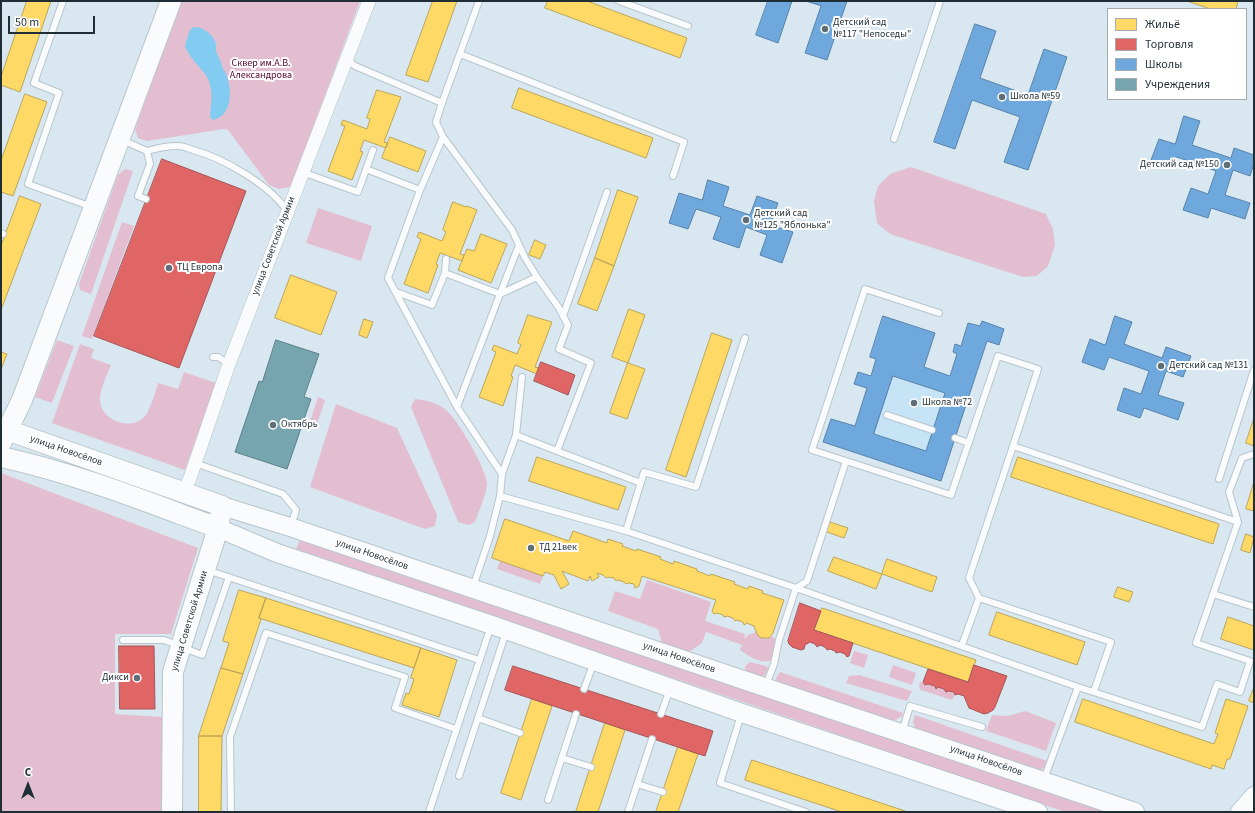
<!DOCTYPE html>
<html>
<head>
<meta charset="utf-8">
<style>
  body { margin:0 }
  #map { position:relative; width:1255px; height:813px; overflow:hidden; background:#d8e7f0; font-family:"Source Sans 3",sans-serif }
  canvas { display:block }
  .frame { position:absolute; inset:0; border:2px solid #1f2d35; pointer-events:none }
  .legend { position:absolute; left:1107px; top:8px; width:140px; height:92px; box-sizing:border-box; background:#fff; border:1px solid #a5abae; margin:0; padding:5px 7px; list-style:none; font-size:12px; color:#1f2d35 }
  .legend li { display:flex; align-items:center; gap:8px; height:20px }
  .legend b { width:20px; border:1px solid #a5abae }
  .north { position:absolute; left:8px; top:765px; width:40px; height:40px; -webkit-text-stroke:3px #fff; paint-order:stroke; rotate:0deg; font-size:11px; font-weight:700; line-height:16px; text-align:center; color:#1f2d35 }
  .north::after { content:''; display:block; margin:auto; width:14px; height:18px; background:#1f2d35; clip-path:polygon(50% 0,100% 100%,50% 72%,0 100%) }
  .scale { position:absolute; left:8px; top:16px; width:87px; height:18px; box-sizing:border-box; border:2px solid #1f2d35; border-top:0; padding-left:5px; font-size:12px; line-height:14px; white-space:nowrap; color:#1f2d35; -webkit-text-stroke:3px #fff; paint-order:stroke }
</style>
</head>
<body>
<div id="map">
<canvas width="1255" height="813"></canvas>
<div class="frame"></div>
<ul class="legend">
<li><b style="height:11px;background:#ffd966"></b>Жильё</li>
<li><b style="height:11px;background:#e06666"></b>Торговля</li>
<li><b style="height:11px;background:#6fa8dc"></b>Школы</li>
<li><b style="height:11px;background:#76a5af"></b>Учреждения</li>
</ul>
<div class="north">С</div>
<div class="scale">50 m</div>
</div>
<script>
const context = document.querySelector('canvas').getContext('2d');
context.lineJoin = 'round';
function paint(path, color) { context.fillStyle = color; context.fill(path, 'evenodd'); }
function stroke(path, color, width, dash) { context.strokeStyle = color; context.lineWidth = width; context.lineCap = dash ? 'butt' : 'round'; context.setLineDash(dash || []); context.stroke(path); }
function label(font, color, halo, rows, align = 'center') {
  context.font = font + ' "Source Sans 3",sans-serif'; context.lineWidth = 4; context.setLineDash([]); context.textBaseline = 'middle'; context.strokeStyle = halo; context.fillStyle = color; for (const [text, x, y, turn = 0] of rows) {
    context.save(); context.translate(x, y); context.rotate((+turn || 0) * Math.PI / 180); context.textAlign = isNaN(turn) ? turn : align; if (halo) context.strokeText(text, 0, 0); context.fillText(text, 0, 0); context.restore();
  }
}
paint(new Path2D(`
  M883 316 924 367 950 376 957 354 953 352 955 344 961 346 968 323 980 326 982 321 1004 329 999 345 987 341 941 481 823 442 831 419 855 426 876 359 870 357Z`), '#c6e4f6');
paint(new Path2D(`
  M180 1H360L291 187 279 189 269 185 228 130 224 129 147 141 138 138 135 130Z
  M911 167 1046 214 1053 229 1055 245 1048 266 1037 276 1023 277 890 234 877 223 874 201 878 186 890 174Z
  M125 169 133 171 91 294 80 290 79 284 118 175Z
  M318 208 372 226 361 261 306 243Z
  M122 222 134 226 92 339 82 336Z
  M57 340 74 346 52 403 35 397Z
  M80 344 94 349 91 358 111 365C107 375 101 387 100 398 98 420 133 433 146 415 150 409 156 391 158 383L178 389 184 372 216 383 185 470 52 423Z
  M318 397 325 400 317 424 310 422Z
  M415 399C425 400 438 403 446 410 458 420 487 470 487 484 487 493 478 513 475 522L469 525 458 522 411 407Z
  M336 404 397 428 437 515 435 526 425 529 310 487Z
  M1 473 198 548 171 634H115V714L162 717V812H1Z
  M301 538 1115 812H1065L296 549Z
  M500 561 543 576 540 584 497 569Z
  M647 580 711 602 705 621 745 634 744 639 748 635 756 632 761 638 767 639 772 636 776 640 772 660C761 665 749 656 740 650L742 645 706 632 702 643 686 654 663 647 658 629 608 611 615 591 640 599Z
  M854 651 868 655 864 668 850 663Z
  M750 662 766 666 768 668 765 675 762 677 746 672 745 666Z
  M893 665 916 673 912 685 889 677Z
  M780 672 903 713 902 716 892 722 777 682 776 678Z
  M859 675 912 691 907 701 846 683 849 676Z
  M920 681 925 685 928 684 935 686 936 688 938 687 954 692 955 695 952 700 921 690 919 687Z
  M1025 711 1056 723 1046 751 986 731 992 715 1008 716Z
  M915 715 1047 761 1045 766 1040 771 916 729 913 722Z`), '#e3bed1');
paint(new Path2D(`
  M193 27C203 26 214 35 216 44 216 46 216 49 216 51 218 56 220 60 222 65 222 69 226 72 227 76 232 92 232 116 213 120L210 117C211 103 214 90 207 77 200 66 189 58 185 46L189 32Z`), '#82cbf1');
const homes = new Path2D(`
  M27 1H51L20 92 1 85V77Z
  M433 1H457L428 82 406 75Z
  M548 1H587L687 38 680 58 545 8Z
  M1187 1H1238L1236 9H1211Z
  M519 88 653 138 646 158 512 108Z
  M377 90 401 97 384 142 388 143 386 148 364 140 360 151 363 152 352 180 328 171 345 126 341 125 343 120 367 129 370 119 367 118Z
  M25 94 47 102 13 196 1 192V161Z
  M390 137 426 151 418 172 382 158Z
  M618 190 638 197 614 266 595 258Z
  M20 196 41 204 1 310V246Z
  M453 202 466 207 467 206 477 210 460 254 464 255 462 261 440 253 436 264 438 265 428 293 404 284 421 239 417 237 419 232 442 241 446 232 443 230Z
  M481 234 507 244 491 283 458 270 467 249 474 251Z
  M535 240 546 245 540 259 529 255Z
  M595 258 614 266 597 311 578 304Z
  M291 275 337 292 321 335 275 318Z
  M629 309 645 315 628 363 612 357Z
  M528 315 552 322 535 367 539 368 537 374 515 365 511 376 513 377 503 406 479 397 496 352 492 350 494 345 517 354 521 345 518 343Z
  M364 319 373 322 367 338 359 335Z
  M712 333 732 340 686 477 666 470Z
  M1 352 7 354 1 369Z
  M628 363 645 369 627 419 610 413Z
  M1254 418V446L1246 443Z
  M537 457 626 487 618 510 529 481Z
  M1018 457 1219 524 1213 544 1011 477Z
  M1254 482V511L1246 509Z
  M505 519 569 541 573 531 607 543 608 539 623 544 622 546 636 551 637 549 661 557 660 559 673 564 674 561 697 569V571L710 576 711 574 735 582 734 584 748 589 749 586 763 591 762 593 784 600 773 633 769 638H761L757 634 754 626 747 623 744 625 743 622 737 620 735 621 733 618 727 616 724 617 723 615 717 613 714 614 712 611 716 600 642 576 639 586 635 588 634 584 629 583 626 584 624 582 618 580 616 581 614 578 608 577 606 578 603 575 597 573 599 577 592 581 590 576 588 581 562 571 569 584 561 589 554 575 545 572 543 576 492 558Z
  M830 522 848 528 844 538 827 532Z
  M1246 534 1254 537 1250 553 1241 550Z
  M834 557 882 574 876 589 828 571Z
  M887 559 937 577 932 592 882 574Z
  M1118 587 1133 592 1129 602 1114 597Z
  M239 590 266 598 259 618 261 619 243 674 221 668 229 643 223 641Z
  M266 598 421 648 414 668 259 618Z
  M822 608 976 660 968 682 814 630Z
  M997 612 1085 642 1077 665 989 635Z
  M1228 617 1254 626V650L1221 639Z
  M421 648 457 660 439 717 402 705 406 693 409 694 414 679 411 678Z
  M221 668 243 674 222 736H199Z
  M1254 687V703L1249 701Z
  M532 699 552 706 521 800 501 793Z
  M1083 699 1214 744 1218 734 1215 733 1226 699 1248 706 1230 759H1227L1224 769 1212 765 1211 769 1075 722Z
  M605 723 625 730 598 812H576Z
  M199 736H222L221 812H199Z
  M678 747 698 754 678 812H656Z
  M752 760 908 812H842L745 780Z`);
paint(homes, '#ffd966');
stroke(homes, '#bca557', 1);
const shops = new Path2D(`
  M162 159 246 191 179 368 94 336Z
  M541 362 575 375 568 395 534 381Z
  M800 603 821 611 814 630 853 643 849 656 847 657 845 654 840 652 836 653 835 651 830 649 827 650 825 647 820 645 817 647 815 644 810 642 805 645 804 649 801 650 792 647 789 644 788 641Z
  M119 646H154L155 709H120Z
  M974 665 1007 676 995 707 993 710 988 713 984 714 969 708 964 696 958 694 955 695 954 692 949 691 946 692 944 689 938 687 936 689 935 686 928 684 925 685 923 682 928 669 968 682Z
  M513 666 713 731 705 756 505 690Z`);
paint(shops, '#e06666');
stroke(shops, '#a65557', 1);
const schools = new Path2D(`
  M768 1H792L778 43 756 35Z
  M806 1H847L827 60 805 53 821 6Z
  M975 24 996 31 980 78 1028 95 1044 49 1067 57 1028 170 1004 162 1020 117 972 100 955 149 934 142Z
  M1184 116 1200 121 1192 145 1231 158 1234 148 1254 155V163L1250 176 1233 170 1225 195 1250 203 1245 219 1211 208 1208 218 1183 210 1191 188 1208 194 1216 171 1177 157 1173 167 1151 160 1159 139 1175 144Z
  M708 180 729 187 723 206 750 215 757 196 778 203 770 225 793 232 782 263 760 255 767 235 746 227 739 248 713 239 721 217 696 209 688 229 669 223 679 193 702 200Z
  M883 316 935 333 924 367 950 376 957 354 953 352 955 344 961 346 968 323 980 326 982 321 1004 329 999 345 987 341 941 481 823 442 831 419 855 426 867 388 854 384 858 372 871 376 876 359 870 357ZM893 376 945 393 926 451 874 434Z
  M1115 316 1132 322 1124 344 1162 358 1166 347 1191 356 1183 377 1166 371 1158 395 1184 403 1178 420 1144 408 1140 418 1117 410 1124 388 1141 394 1149 371 1109 357 1104 370 1082 362 1090 339 1105 345Z`);
paint(schools, '#6fa8dc');
stroke(schools, '#5783aa', 1);
const public = new Path2D(`
  M276 340 319 354 304 397 311 399 287 469 235 452 259 381 262 382Z`);
paint(public, '#76a5af');
stroke(public, '#5c818a', 1);
const lane = new Path2D(`
  M63 1 34 83 59 93 28 184 92 207
  M619 1 688 26
  M460 54 684 142 673 176
  M347 59 355 66 442 103 479 1
  M442 103 436 122 443 137 512 230 525 258 537 277 559 308 568 325 559 349 591 363 557 451 516 435 502 474 500 496 490 536 473 587
  M894 139 940 1
  M122 140 147 151C157 148 167 146 178 146 183 146 188 148 193 150 223 158 270 185 287 211
  M366 169 420 190 388 278 457 407 502 474
  M302 172 358 192 373 150
  M420 190 443 137
  M146 199 138 196 150 164 147 151
  M1 233 3 234
  M446 259 445 273 500 294 457 407
  M396 292 432 305 445 273
  M500 294 519 245
  M500 294 537 277
  M563 316 607 192
  M745 338 696 487 644 472 626 531 796 588 807 581 846 461 951 495 998 356 1038 369 1013 446
  M213 357H218L229 364
  M887 415 932 430
  M516 435 522 377
  M955 438 969 443
  M557 451 641 483
  M846 461 812 450 865 289 939 313
  M195 463 283 494 296 510 291 526
  M1219 479 1254 370
  M500 496 626 531
  M1238 522 1229 492 1242 458 1254 454
  M207 570 479 660
  M1213 594 1254 607
  M979 598 969 578 1013 446 1238 522 1196 643 1250 661 1240 692 1217 684 1202 727 1078 687 1044 779
  M123 640H164L202 655 229 577
  M962 645 979 598 1111 642 1094 691
  M766 685 774 664 779 640 796 588 1078 687
  M584 689 594 662
  M661 714 670 689
  M741 715 720 783 806 812
  M478 718 520 733
  M902 732 910 706 982 727
  M562 758 591 767
  M459 776 506 632
  M637 784 663 792
  M548 800 576 714
  M231 812 230 737 266 633 405 677 395 708 456 729
  M429 812 491 626
  M628 812 652 739`);
const street = new Path2D(`
  M183 493 190 478 229 364 369 1`);
const secondary = new Path2D(`
  M222 506 290 527 1135 812
  M218 528 277 553 492 625 742 713 1038 812
  M1240 812 1254 796`);
const primary = new Path2D(`
  M7 430 222 506 218 528 173 672 172 812
  M1 443 22 400 171 1
  M1 457C75 473 147 502 218 528`);
stroke(lane, '#b8c5cd', 8);
stroke(street, '#b8c5cd', 14);
stroke(secondary, '#b8c5cd', 20);
stroke(primary, '#b8c5cd', 22);
stroke(lane, '#f9fbfd', 6);
stroke(street, '#f9fbfd', 13);
stroke(secondary, '#f9fbfd', 18);
stroke(primary, '#f9fbfd', 20);
for (const [x, y, r, color] of [
  [825,29,4,"#606e76"],
  [1002,97,4,"#606e76"],
  [1227,165,4,"#606e76"],
  [746,220,4,"#606e76"],
  [169,268,4,"#606e76"],
  [1161,366,4,"#606e76"],
  [914,403,4,"#606e76"],
  [273,425,4,"#606e76"],
  [531,548,4,"#606e76"],
  [137,678,4,"#606e76"]
]) { const dot = new Path2D(); dot.arc(x, y, r, 0, 2 * Math.PI); context.fillStyle = color; context.fill(dot); stroke(dot, '#fff', 1.5); }
label('10px', '#1f2d35', '#fff', [
  ["Детский сад",833,23],
  ["№117 \"Непоседы\"",833,35],
  ["Школа №59",1010,97],
  ["Детский сад №150",1219,165,"right"],
  ["Детский сад",754,214],
  ["№125 \"Яблонька\"",754,226],
  ["ТЦ Европа",177,268],
  ["Детский сад №131",1169,366],
  ["Школа №72",922,403],
  ["Октябрь",281,425],
  ["ТД 21век",539,548],
  ["Дикси",129,678,"right"]
], 'left');
label('10px', '#56022c', '#fff', [
  ["Сквер им.А.В.",261,64],
  ["Александрова",261,76]
]);
label('10px', '#1f2d35', '#fff', [
  ["улица Советской Армии",274,246,-69],
  ["улица Новосёлов",66,451,19],
  ["улица Новосёлов",372,555,19],
  ["улица Советской Армии",190,621,-73],
  ["улица Новосёлов",679,658,19],
  ["улица Новосёлов",986,761,19]
]);
</script>
</body>
</html>
